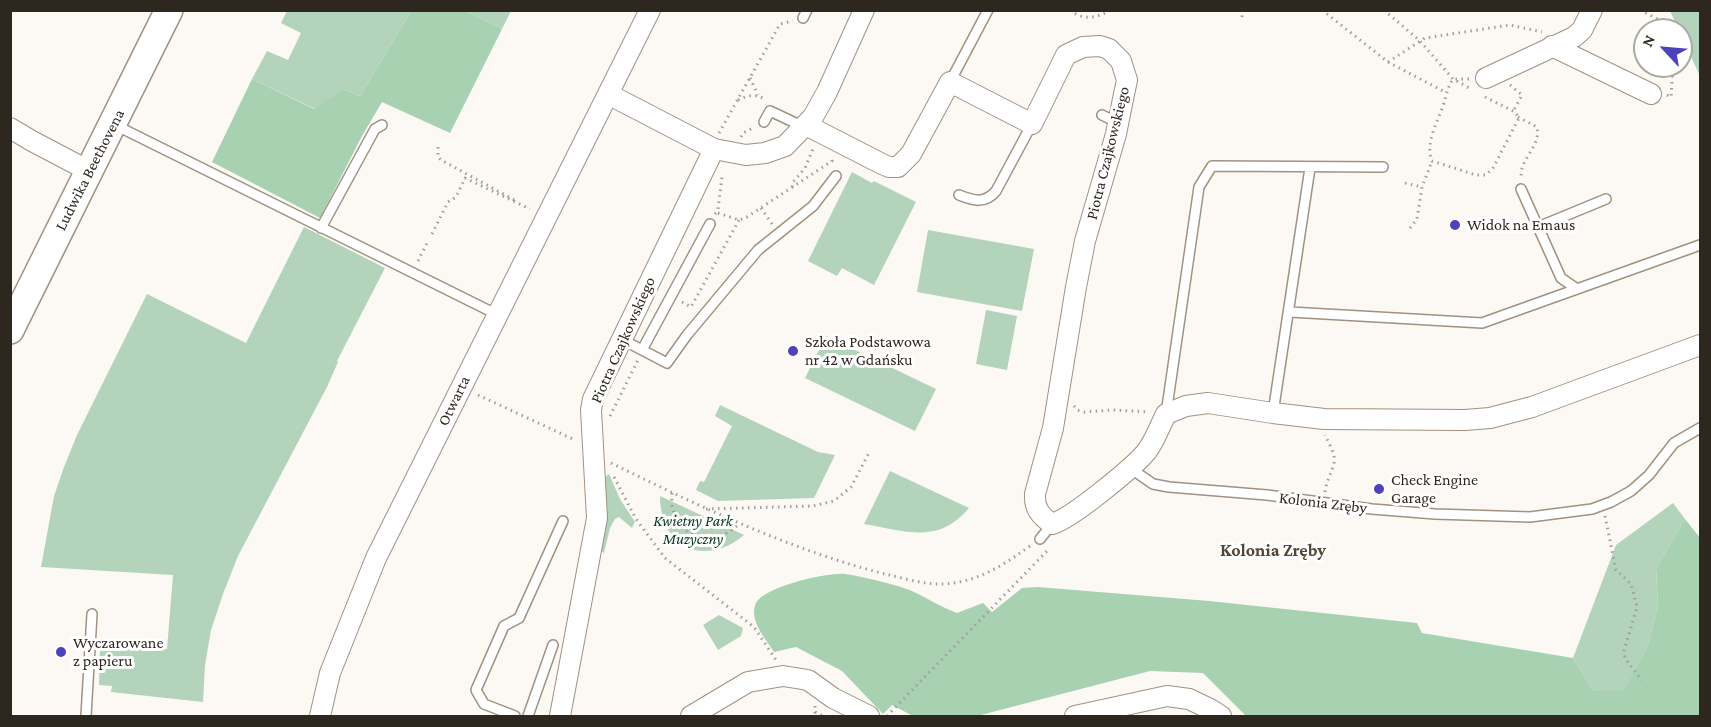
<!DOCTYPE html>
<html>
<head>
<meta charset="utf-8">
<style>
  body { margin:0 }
  #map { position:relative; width:1711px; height:727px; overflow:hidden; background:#fcf9f5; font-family:"Crimson Pro",serif }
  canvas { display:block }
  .frame { position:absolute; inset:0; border:12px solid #2e2720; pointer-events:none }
  .north { position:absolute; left:1633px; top:18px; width:60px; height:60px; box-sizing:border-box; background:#fff; border:2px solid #aba9a6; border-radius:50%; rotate:296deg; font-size:16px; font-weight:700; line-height:24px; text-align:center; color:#2e2720 }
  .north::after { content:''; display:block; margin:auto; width:21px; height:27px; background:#4d42b9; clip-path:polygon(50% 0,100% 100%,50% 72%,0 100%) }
</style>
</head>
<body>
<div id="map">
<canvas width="1711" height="727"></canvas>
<div class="frame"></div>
<div class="north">N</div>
</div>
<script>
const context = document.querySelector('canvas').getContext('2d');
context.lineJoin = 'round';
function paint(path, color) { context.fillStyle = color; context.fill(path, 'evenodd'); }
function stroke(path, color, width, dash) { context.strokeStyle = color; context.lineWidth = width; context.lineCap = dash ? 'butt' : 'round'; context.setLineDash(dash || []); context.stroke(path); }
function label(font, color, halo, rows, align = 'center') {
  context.font = font + ' "Crimson Pro",serif'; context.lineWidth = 6; context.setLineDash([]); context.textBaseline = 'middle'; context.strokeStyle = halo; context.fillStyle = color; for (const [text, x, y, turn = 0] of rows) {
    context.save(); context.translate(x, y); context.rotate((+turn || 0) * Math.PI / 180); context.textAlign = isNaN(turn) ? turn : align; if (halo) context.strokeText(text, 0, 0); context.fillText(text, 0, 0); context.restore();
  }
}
paint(new Path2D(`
  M287 11H411L360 96 342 89 315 109 252 79 267 51 288 60 301 33 281 23Z
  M465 11H511L502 29Z
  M1670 11H1700V76L1681 35V30H1679Z
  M852 172 872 183 874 181 916 202 874 285 842 268 837 276 808 261Z
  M304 227 385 268 337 361 338 362 327 387 238 556 223 594 211 630 205 665 203 702 111 692 112 686 99 685 100 645 167 649 173 575 41 567 54 496 64 467 77 435 147 294 246 343Z
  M928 230 1034 249 1022 311 917 292Z
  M986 310 1017 316 1007 370 976 364Z
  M826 336 936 389 915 431 805 378Z
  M720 405 818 452 835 455 814 498 718 501 696 490 700 481 704 482 732 426 715 416Z
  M890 471 969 508C938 545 906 531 864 524Z
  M609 474 620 499 635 522 632 528 619 517 615 519 610 528 604 553 601 551 606 518 605 477Z
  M660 496 744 535C705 568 660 548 660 496Z
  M1673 503 1685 519 1656 568 1658 606 1647 648 1625 691H1593L1573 658 1616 545Z
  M719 615 743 628 741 636 718 650 703 625Z`), '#b3d3ba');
paint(new Path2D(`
  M411 11H465L502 29 450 133 382 102 362 136 320 218 212 162 252 79 314 109 342 89 360 96Z
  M1685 519 1700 538V716H1246L1203 673 1150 671 977 716H913L892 705 883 714 842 671 796 647 774 652C766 639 748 620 756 603 764 587 827 572 845 574 860 576 898 585 912 591 927 598 941 607 957 613L983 603 992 612 1022 588 1038 587 1209 601 1417 623 1422 633 1573 658 1593 691H1624L1647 648 1658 606 1656 568Z`), '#a8d1b2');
const lane = new Path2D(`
  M803 18 807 10
  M950 82 988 10
  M1102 115 1118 123
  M764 122 770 111 804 127
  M115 125 498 315
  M1521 189 1561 278 1577 289 1700 245
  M959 195C974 201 985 204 996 191L1032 124
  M1538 227 1606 199
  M321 228 375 129 382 125
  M1290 312 1482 323 1577 289
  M621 339 667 363 687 335 758 250 813 206 836 176
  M642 350 710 224
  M1273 413 1310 168
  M1166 414 1199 187 1212 166 1383 167
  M1130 468 1153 484 1169 487 1267 495 1372 509 1435 514 1530 517 1592 509 1611 502 1631 491 1649 475 1674 443 1700 428
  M1040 539 1052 524
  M86 716 92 614
  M515 716 484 704 476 690 504 626 519 618 563 521
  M528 716 553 645`);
const street = new Path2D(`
  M1552 46 1651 94
  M1486 78 1574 37 1582 30 1592 10
  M608 94 714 149 746 155 765 153 785 146 813 117 827 92 864 10
  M806 125 882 164 889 167H898L911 154 950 82 1032 124 1066 55 1083 47 1100 46 1109 49 1121 61 1127 80 1123 99 1116 134 1085 241 1076 287 1053 428 1035 494C1034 509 1041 516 1052 524 1071 519 1134 467 1147 451 1155 440 1160 426 1166 414L1186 406 1208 403 1273 413 1324 419 1465 420 1490 418 1532 407 1700 345
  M10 128 32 141 89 171
  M320 716 330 673 376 558 650 10
  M560 716 597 518 591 410 593 399 714 149
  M691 716 748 682 783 676 808 680 833 698 869 716
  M1075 716 1167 696 1189 699 1210 709 1221 716`);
const secondary = new Path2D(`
  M10 330 169 10`);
stroke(lane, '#a19180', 12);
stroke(street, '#a19180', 22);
stroke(secondary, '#a19180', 30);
stroke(new Path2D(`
  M1070 10C1083 21 1097 18 1111 10
  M1322 10 1388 62 1445 92
  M1384 10 1420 41 1453 79 1471 89
  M1640 10 1667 24 1673 30
  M1242 17 1243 10
  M1388 62 1425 38 1510 25 1542 32
  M750 78 758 95
  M1469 79H1453C1446 91 1447 94 1443 106 1437 123 1425 143 1432 161L1476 175H1486L1493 168 1519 118 1515 112 1485 97
  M1510 85 1522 95 1513 112
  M1667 95 1671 97 1673 66
  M738 100C748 95 755 94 765 99
  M1518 117 1537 127C1541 147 1521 157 1521 176
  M719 133 780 24 793 21
  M741 137 743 133 755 127
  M438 147V157L441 160 518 202
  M1405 183 1422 187
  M792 187 793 182 805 168 813 149
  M761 208 772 224
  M718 213 739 220 747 217 832 161 830 157
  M715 214 718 209 722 177
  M1410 228 1417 219 1422 187 1432 161
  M432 234 448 202 456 197 465 178 530 209
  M418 261 427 243
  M682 302 691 307 739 220
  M478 395 575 440
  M1074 406 1077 410 1084 412 1113 410 1149 412
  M610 416 638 360
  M611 463C699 506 786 548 881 573 904 578 929 587 953 583 983 579 1006 563 1030 546
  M614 477 636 519 665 558 754 627 776 660
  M1325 492C1326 481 1332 473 1334 463 1336 454 1329 444 1325 435
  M672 493C668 534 709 553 739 524
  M706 509 813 506 834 501 851 487 870 451
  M1605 516 1616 570 1631 584 1637 607 1624 651C1624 663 1637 670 1641 681
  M815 706V716
  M815 712 823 716
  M887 716 1048 550`), '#a29d98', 3, [1.5, 4.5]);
stroke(lane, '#fff', 9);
stroke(street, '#fff', 20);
stroke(secondary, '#fff', 27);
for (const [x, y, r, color] of [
  [1455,225,6,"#4d42b9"],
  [793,351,6,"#4d42b9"],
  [1379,489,6,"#4d42b9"],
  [61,652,6,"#4d42b9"]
]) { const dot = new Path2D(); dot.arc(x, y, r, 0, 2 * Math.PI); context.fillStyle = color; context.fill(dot); stroke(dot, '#fff', 2); }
label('16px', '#2e2720', '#fff', [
  ["Piotra Czajkowskiego",1108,153,-76],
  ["Ludwika Beethovena",90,170,-63],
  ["Piotra Czajkowskiego",623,340,-66],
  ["Otwarta",454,401,-64],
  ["Kolonia Zręby",1323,503,7]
]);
label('16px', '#2e2720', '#fff', [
  ["Widok na Emaus",1467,225],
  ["Szkoła Podstawowa",805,342],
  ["nr 42 w Gdańsku",805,360],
  ["Check Engine",1391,480],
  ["Garage",1391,498],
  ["Wyczarowane",73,643],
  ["z papieru",73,661]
], 'left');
label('italic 16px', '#05371a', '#fff', [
  ["Kwietny Park",693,521],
  ["Muzyczny",693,539]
]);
label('bold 18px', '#544636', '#fff', [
  ["Kolonia Zręby",1273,550]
]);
</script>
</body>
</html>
